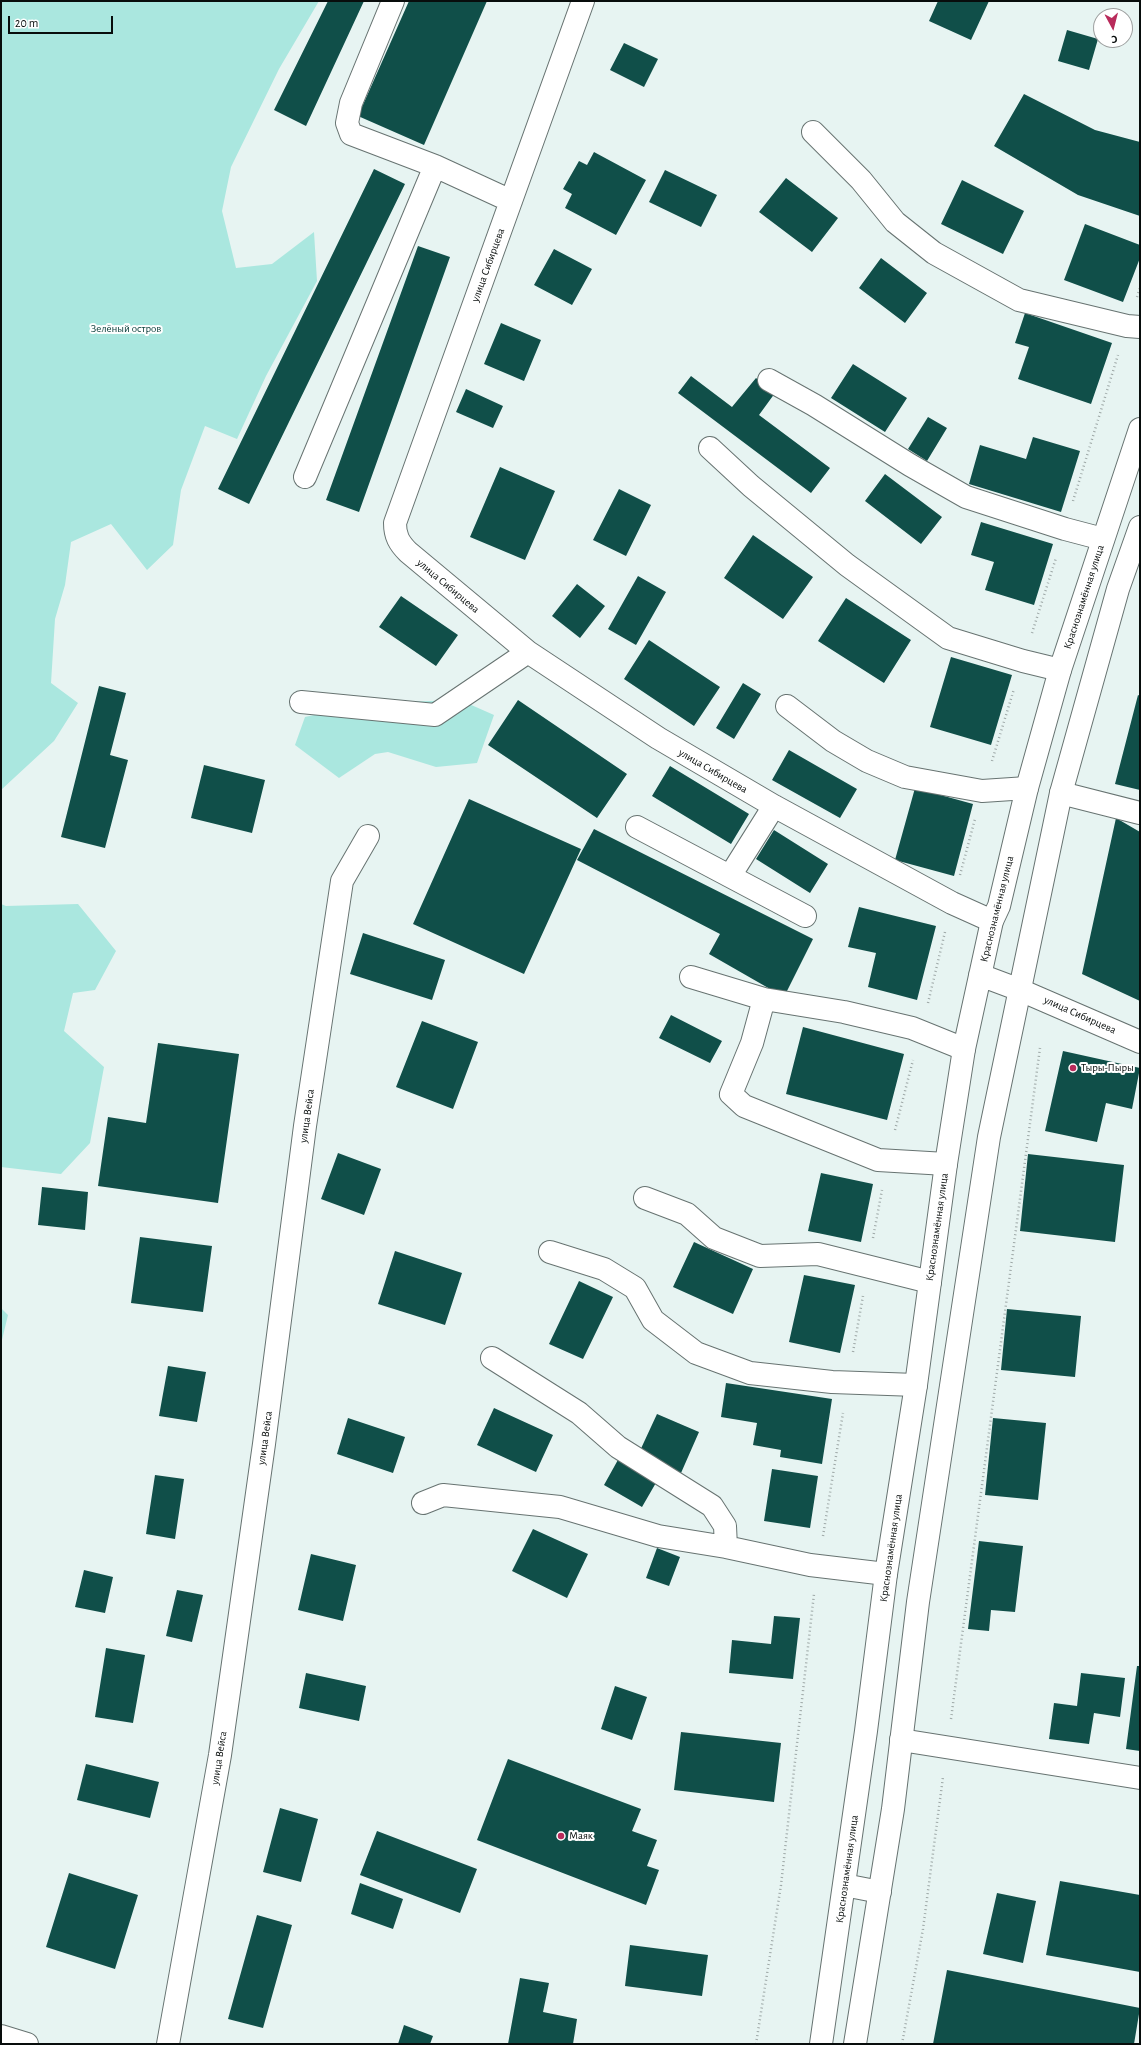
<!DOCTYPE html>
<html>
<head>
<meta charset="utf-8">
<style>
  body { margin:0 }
  #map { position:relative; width:1141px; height:2045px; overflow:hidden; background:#e7f4f2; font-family:"Alegreya Sans",sans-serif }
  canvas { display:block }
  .frame { position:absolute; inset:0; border:2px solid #080d0c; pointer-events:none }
  .north { position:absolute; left:1093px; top:8px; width:40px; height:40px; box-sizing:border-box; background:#fff; border:1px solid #9c9e9e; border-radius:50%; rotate:173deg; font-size:11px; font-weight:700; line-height:16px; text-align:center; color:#080d0c }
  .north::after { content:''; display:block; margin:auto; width:14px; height:18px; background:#b92b5b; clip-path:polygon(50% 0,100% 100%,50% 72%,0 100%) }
  .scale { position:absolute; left:8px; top:16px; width:105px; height:18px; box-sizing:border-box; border:2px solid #080d0c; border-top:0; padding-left:5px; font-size:12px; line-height:14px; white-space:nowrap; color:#080d0c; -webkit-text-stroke:3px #fff; paint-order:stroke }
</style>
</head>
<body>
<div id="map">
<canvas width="1141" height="2045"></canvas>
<div class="frame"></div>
<div class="north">С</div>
<div class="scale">20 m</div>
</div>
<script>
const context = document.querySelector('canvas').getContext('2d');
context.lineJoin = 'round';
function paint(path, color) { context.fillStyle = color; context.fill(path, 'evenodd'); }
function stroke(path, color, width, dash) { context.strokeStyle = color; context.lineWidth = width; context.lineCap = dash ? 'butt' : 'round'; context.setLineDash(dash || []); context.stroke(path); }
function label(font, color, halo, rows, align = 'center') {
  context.font = font + ' "Alegreya Sans",sans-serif'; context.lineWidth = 4; context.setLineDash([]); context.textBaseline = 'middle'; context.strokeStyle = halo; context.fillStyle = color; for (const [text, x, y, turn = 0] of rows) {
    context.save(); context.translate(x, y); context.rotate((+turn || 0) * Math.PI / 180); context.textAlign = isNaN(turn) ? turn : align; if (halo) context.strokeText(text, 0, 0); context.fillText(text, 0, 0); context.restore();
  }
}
paint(new Path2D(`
  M1 1H319L279 69 231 167 222 211 236 268 272 264 314 232 317 281 266 376 237 439 205 426 181 490 173 545 147 570 111 524 71 542 65 585 55 619 51 683 78 703 54 741 1 790Z
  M460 700 494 715 477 763 436 767 388 752 375 754 339 778 295 745 305 717 369 703Z
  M1 904 6 906 78 904 116 951 95 990 73 993 64 1031 104 1067 90 1143 61 1174 1 1167Z
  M1 1308 8 1315 1 1344Z`), '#aae7df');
paint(new Path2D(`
  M328 1H364L306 126 274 110Z
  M409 1H487L424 145 358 116Z
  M938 1H989L971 40 929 21Z
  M1067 30 1098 39 1089 70 1058 61Z
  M624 43 658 59 644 87 610 70Z
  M1024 94 1095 130 1140 142V216L1078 195 994 146Z
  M594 152 646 180 616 235 565 208 572 194 563 189 579 161 587 165Z
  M374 169 405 184 249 504 218 489Z
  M665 170 717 195 701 227 649 202Z
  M786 178 838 218 812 252 759 212Z
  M962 180 1024 211 1003 254 941 224Z
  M1085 224 1140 245V258L1123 302 1064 280Z
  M418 246 450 257 359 512 326 500Z
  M554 249 592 269 572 305 534 285Z
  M881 258 927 293 905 323 859 288Z
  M1025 313 1112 343 1091 404 1018 379 1029 347 1015 343Z
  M501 323 541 340 524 381 484 364Z
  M853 364 907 398 885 432 831 398Z
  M691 376 732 407 756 378 775 393 759 415 830 468 811 493 678 393Z
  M466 389 503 406 493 428 456 412Z
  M928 417 947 428 927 461 908 449Z
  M1033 437 1080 451 1061 512 969 484 980 445 1026 459Z
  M500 467 555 491 525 560 470 537Z
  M885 474 942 517 921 544 865 501Z
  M619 489 651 505 626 556 593 540Z
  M981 522 1053 544 1034 605 985 590 994 562 971 555Z
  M753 535 813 577 783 619 724 578Z
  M638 576 666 592 636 645 608 629Z
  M577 584 605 606 580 638 552 616Z
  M401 596 458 635 436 666 379 627Z
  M846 598 911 640 884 683 818 641Z
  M649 640 720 687 694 726 624 679Z
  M951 657 1012 675 991 745 930 727Z
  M743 683 761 694 734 739 716 728Z
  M99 686 126 693 110 755 128 760 105 848 61 837Z
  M1138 695 1140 696V790L1115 784Z
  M518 700 627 774 597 818 488 745Z
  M789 750 857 789 840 818 772 780Z
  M204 765 265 780 252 833 191 818Z
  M670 766 749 814 731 844 652 796Z
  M915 788 973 804 954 876 895 860Z
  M469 799 581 849 524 974 413 924Z
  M1116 818 1140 832V1001L1082 974Z
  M594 829 813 939 784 997 709 954 720 934 577 860Z
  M774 830 828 864 810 893 756 859Z
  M859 907 936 926 917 1000 868 987 876 953 848 947Z
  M363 933 445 960 432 1000 350 974Z
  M671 1015 722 1041 710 1063 659 1038Z
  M422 1021 478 1042 453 1109 396 1087Z
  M803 1027 904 1054 887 1120 786 1094Z
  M158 1043 239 1054 218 1203 98 1186 108 1117 146 1123Z
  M1063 1051 1140 1068 1132 1109 1106 1103 1097 1142 1045 1131Z
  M338 1153 381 1169 364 1215 321 1199Z
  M1028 1154 1124 1165 1115 1242 1020 1231Z
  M821 1173 873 1184 861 1242 808 1231Z
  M42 1187 88 1192 85 1230 38 1225Z
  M140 1237 212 1246 203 1312 131 1303Z
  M694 1242 753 1269 733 1314 673 1287Z
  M395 1251 462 1273 445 1325 378 1304Z
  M804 1275 855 1285 840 1353 789 1342Z
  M579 1281 613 1297 583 1359 549 1344Z
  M1007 1309 1081 1316 1075 1377 1001 1370Z
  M168 1366 206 1372 197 1422 159 1416Z
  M726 1383 832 1399 822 1464 780 1457 781 1450 753 1445 757 1423 721 1417Z
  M494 1408 553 1435 536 1472 477 1445Z
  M657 1414 699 1432 681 1473 638 1455Z
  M348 1418 405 1437 393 1473 337 1454Z
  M993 1418 1046 1423 1038 1500 985 1495Z
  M619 1458 657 1481 642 1507 604 1485Z
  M772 1469 818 1476 810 1528 764 1521Z
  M155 1475 184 1479 175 1539 146 1534Z
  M533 1529 588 1554 567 1598 512 1571Z
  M979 1541 1023 1546 1015 1612 991 1610 989 1631 968 1629Z
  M657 1548 680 1557 669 1586 646 1578Z
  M311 1554 356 1565 343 1621 298 1610Z
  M84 1570 113 1577 105 1613 75 1607Z
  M177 1590 203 1595 192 1642 166 1636Z
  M774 1616 800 1618 793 1679 729 1673 732 1640 771 1644Z
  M106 1648 145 1655 133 1723 95 1717Z
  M1137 1666H1140V1751L1126 1749Z
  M306 1673 366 1686 359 1721 299 1708Z
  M1081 1673 1125 1678 1120 1717 1094 1713 1089 1744 1049 1739 1054 1703 1077 1706Z
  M615 1686 647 1697 632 1740 601 1729Z
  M681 1732 781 1743 774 1802 674 1790Z
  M508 1759 641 1809 632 1831 657 1840 647 1866 659 1870 646 1905 477 1840Z
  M86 1764 159 1782 150 1818 77 1800Z
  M280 1808 318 1819 301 1882 263 1872Z
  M377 1831 477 1869 460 1913 360 1875Z
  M69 1873 138 1895 115 1969 46 1947Z
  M1060 1881 1140 1895V1972L1046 1955Z
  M360 1883 403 1899 393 1929 351 1914Z
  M997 1893 1036 1901 1023 1963 983 1954Z
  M257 1915 292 1925 263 2028 228 2019Z
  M630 1945 708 1955 702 1996 625 1986Z
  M947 1970 1140 2008 1134 2044H933Z
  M520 1978 549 1983 543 2012 577 2019 573 2044H508Z
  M404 2025 433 2036 430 2044H398Z`), '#104f49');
const minor = new Path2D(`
  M393 1 351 103 347 123 351 134 435 166 511 201
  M583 1 395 523C395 536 399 543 408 552L528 652 658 738 774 806 952 903 992 921
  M813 132 861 180 895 222 934 253 1019 300 1127 326 1140 327
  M769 380 814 405 910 465 966 497 1065 529 1103 539
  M710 448 751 486 847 565 948 638 1023 661 1060 670
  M305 477 435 166
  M301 702 435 715 528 652
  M787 706 833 741 867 761 905 777 982 791 1027 788
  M1061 793 1140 813
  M637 827 805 916
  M730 876 774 806
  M691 977 764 999 844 1012 912 1028 964 1049
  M1020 990 1140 1042
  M764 999 752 1043 731 1094 744 1106 878 1160 946 1164
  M645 1198 687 1214 714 1238 760 1256 818 1254 930 1282
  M550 1252 604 1269 635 1288 653 1320 696 1353 750 1373 832 1382 916 1385
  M492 1358 579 1413 618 1447 712 1506 725 1526 726 1547
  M423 1503 443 1495 560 1507 658 1536 726 1547 810 1565 886 1574
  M901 1740 1140 1778
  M1 2036 27 2044
  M168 2044 220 1755 264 1444 305 1126 342 881 368 836`);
const highway = new Path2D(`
  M980 975 1020 990
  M844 1885 880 1892
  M821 2044 866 1731 886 1574 916 1385 946 1164 964 1049 992 921 999 906 1027 788 1060 670 1140 429
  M855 2044 893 1809 918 1602 989 1137 1061 793 1118 589 1140 527`);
stroke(minor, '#677371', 24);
stroke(highway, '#677371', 24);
stroke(new Path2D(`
  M1137 297 1140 288
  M1073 501 1118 355
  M1032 633 1056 558
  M992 761 1014 689
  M960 875 975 819
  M928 1003 945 932
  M895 1130 913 1060
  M873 1238 882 1190
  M853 1352 863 1296
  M823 1536 843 1413
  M951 1719 1040 1048
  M756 2044 781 1885 814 1594
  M902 2044 923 1929 943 1777`), '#9ea8a7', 2.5, [1, 3]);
stroke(minor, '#fff', 22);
stroke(highway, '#fff', 22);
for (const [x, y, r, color] of [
  [1073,1068,4,"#b92b5b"],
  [561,1836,4,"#b92b5b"]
]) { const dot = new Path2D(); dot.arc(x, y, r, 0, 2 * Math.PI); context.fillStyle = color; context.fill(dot); stroke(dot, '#fff', 1.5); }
label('11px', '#080d0c', '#fff', [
  ["улица Сибирцева",488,265,-70],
  ["улица Сибирцева",448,586,40],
  ["Краснознамённая улица",1084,597,-72],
  ["улица Сибирцева",713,771,30],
  ["Краснознамённая улица",997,909,-76],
  ["улица Сибирцева",1080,1015,24],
  ["улица Вейса",307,1116,-82],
  ["Краснознамённая улица",937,1227,-82],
  ["улица Вейса",265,1438,-82],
  ["Краснознамённая улица",891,1548,-82],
  ["улица Вейса",219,1758,-81],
  ["Краснознамённая улица",847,1869,-82]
]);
label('11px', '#0e413d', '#fff', [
  ["Зелёный остров",126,329]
]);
label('11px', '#080d0c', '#fff', [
  ["Тыры-Пыры",1081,1068],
  ["Маяк",569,1836]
], 'left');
</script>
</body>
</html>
